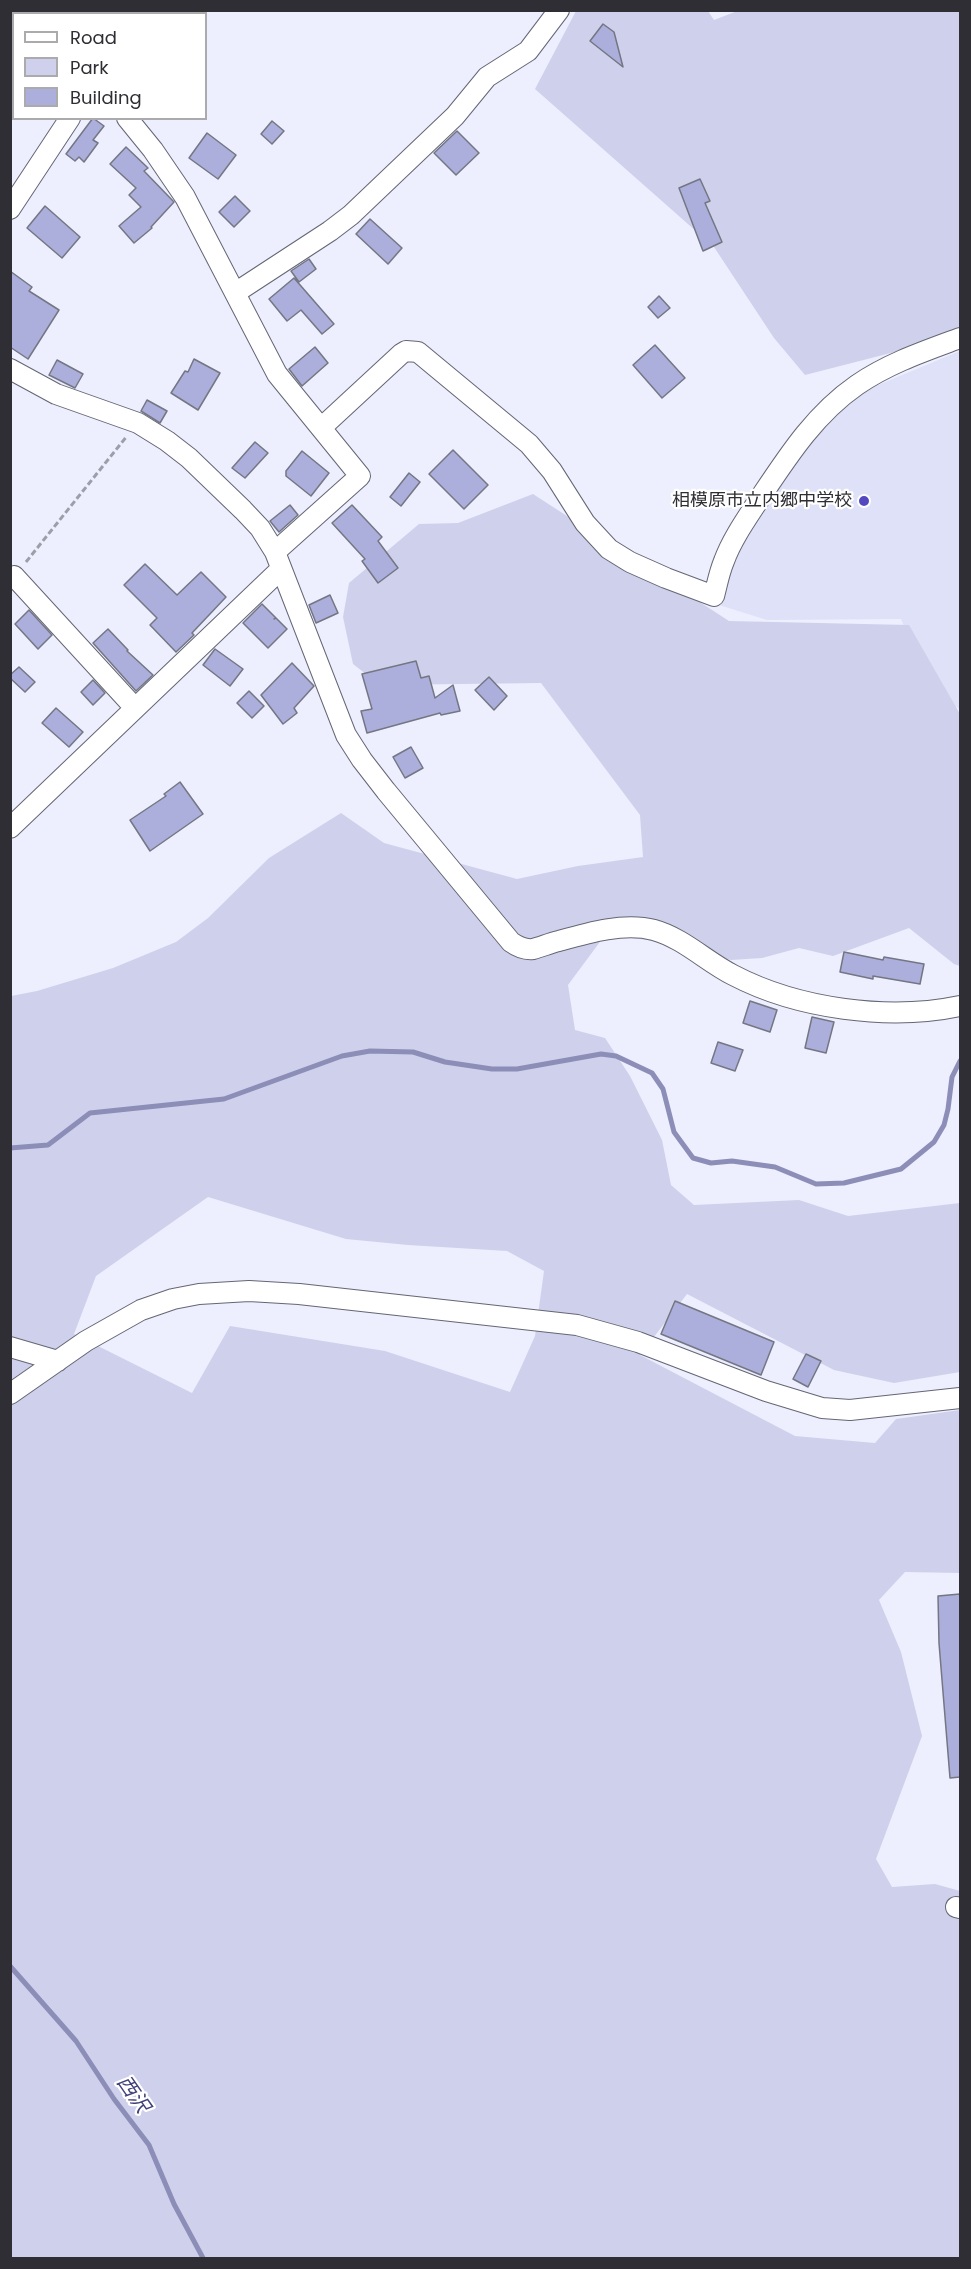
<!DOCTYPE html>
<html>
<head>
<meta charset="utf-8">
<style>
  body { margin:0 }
  #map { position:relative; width:971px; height:2269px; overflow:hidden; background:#edeefe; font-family:Poppins,sans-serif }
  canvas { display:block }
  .frame { position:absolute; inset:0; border:12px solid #2e2e34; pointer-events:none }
  .legend { position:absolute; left:12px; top:12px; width:195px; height:108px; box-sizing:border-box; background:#fff; border:2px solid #ababae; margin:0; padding:8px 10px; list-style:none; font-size:18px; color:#2e2e34 }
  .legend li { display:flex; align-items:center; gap:12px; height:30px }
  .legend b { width:30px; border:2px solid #ababae }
</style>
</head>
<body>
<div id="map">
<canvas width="971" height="2269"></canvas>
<div class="frame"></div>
<ul class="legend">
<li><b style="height:8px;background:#fff"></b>Road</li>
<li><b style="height:16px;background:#cfd1ec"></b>Park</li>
<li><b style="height:16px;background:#acafdb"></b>Building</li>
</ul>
</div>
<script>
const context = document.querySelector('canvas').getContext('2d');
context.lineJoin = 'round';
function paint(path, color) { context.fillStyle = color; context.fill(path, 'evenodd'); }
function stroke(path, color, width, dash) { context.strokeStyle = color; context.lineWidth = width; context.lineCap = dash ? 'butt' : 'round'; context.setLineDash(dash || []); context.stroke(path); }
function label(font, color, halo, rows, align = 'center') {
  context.font = font + ' Poppins,"Noto Sans JP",sans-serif'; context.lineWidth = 4.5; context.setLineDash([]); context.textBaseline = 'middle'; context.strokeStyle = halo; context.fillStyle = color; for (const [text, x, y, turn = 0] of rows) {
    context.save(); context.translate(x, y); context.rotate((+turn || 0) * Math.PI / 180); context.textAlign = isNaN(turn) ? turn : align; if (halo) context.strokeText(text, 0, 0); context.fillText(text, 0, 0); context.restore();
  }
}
paint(new Path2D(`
  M960 351V709L953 705 925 676 901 619 767 620 716 604 731 564 805 438 871 388Z`), '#dfe1f8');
paint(new Path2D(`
  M740 10 960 11V329L922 345 805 375 774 338 714 247 535 89 576 11H708L714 20Z
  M533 494 729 621 909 625 960 714V966L954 964 909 928 833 956 799 948 762 958 731 960 648 940 605 935 568 985 575 1030 605 1038 630 1076 662 1140 671 1185 694 1205 799 1200 848 1216 960 1203V1372L894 1383 834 1370 687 1294 640 1355 795 1436 875 1443 896 1419 960 1410V1573L905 1572 879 1600 901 1652 922 1736 876 1859 892 1887 935 1884 960 1891V2258H11V996L37 991 113 968 176 942 208 918 269 858 341 813 384 843 517 879 578 866 643 857 640 815 541 683 380 685 353 664 343 617 349 583 419 524 458 523ZM208 1197 346 1239 408 1245 507 1251 544 1271 535 1336 510 1392 385 1351 230 1326 192 1393 74 1334 96 1276Z`), '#cfd1ec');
stroke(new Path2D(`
  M10 1148 48 1145 90 1113 224 1099 342 1056 370 1051 413 1052 445 1062 492 1069H517L601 1054 616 1056 652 1073 663 1089 674 1132 693 1158 711 1163 732 1161 775 1167 816 1184 844 1183 901 1169 934 1142 944 1125 948 1109 952 1077 960 1061
  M10 1966 76 2041 114 2099 149 2145 174 2204 203 2258`), '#8c8eb8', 5);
const building = new Path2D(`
  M603 24 614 32 623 67 590 41Z
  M93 118 104 126 93 140 98 143 84 162 79 157 75 161 66 154Z
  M272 121 284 131 272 144 261 134Z
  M457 131 479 153 456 175 434 153Z
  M207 133 236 155 218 179 189 158Z
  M126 147 148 168 144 171 174 202 151 227 152 228 134 243 119 226 141 207 129 195 136 188 110 164Z
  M700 179 710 201 705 203 722 242 703 251 679 188Z
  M235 196 250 211 234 227 219 212Z
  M45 206 80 237 62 258 27 228Z
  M370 219 402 248 388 264 356 234Z
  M309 259 316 269 299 282 291 271Z
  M10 271 32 287 29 291 59 310 28 359 10 347Z
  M294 278 334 324 322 334 301 310 287 321 269 299Z
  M659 296 670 308 658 318 648 307Z
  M655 345 685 378 662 398 633 365Z
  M315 347 328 363 302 386 289 369Z
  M194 359 220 373 198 410 171 393 185 371 188 372Z
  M57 360 83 374 75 388 49 375Z
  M147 400 167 411 160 423 141 411Z
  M255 442 268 453 245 478 232 468Z
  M453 450 488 485 464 509 429 474Z
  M302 451 329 473 311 496 286 476V471Z
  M409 473 420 482 401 506 390 497Z
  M290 505 298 515 279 532 270 521Z
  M352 505 382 537 378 541 398 568 378 583 362 561 365 559 332 523Z
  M145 564 177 595 201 572 226 597 192 633 194 635 176 652 150 625 157 618 124 585Z
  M330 595 338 613 316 623 309 605Z
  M262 604 276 618 274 619 276 618 287 629 268 648 243 623Z
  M29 610 52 635 38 649 15 624Z
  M108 629 128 650 127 651 153 675 136 691 93 643Z
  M215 649 243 669 230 686 203 665Z
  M416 661 421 678 429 676 435 698 453 685 460 711 441 715 440 713 367 733 361 711 372 709 362 674Z
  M292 663 314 686 294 708 297 713 283 724 261 695Z
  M19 667 35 682 25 692 10 678V675Z
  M489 677 507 696 494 710 475 690Z
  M93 680 105 693 93 705 81 692Z
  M249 691 264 706 252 718 237 703Z
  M56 708 83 732 69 747 42 723Z
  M411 747 423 768 405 778 393 757Z
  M180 782 203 814 150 851 130 820 166 796 164 794Z
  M844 952 883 960 884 957 924 964 920 984 873 976V979L840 972Z
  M750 1001 777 1010 770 1032 743 1023Z
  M812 1017 834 1022 826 1053 805 1048Z
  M718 1042 743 1050 735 1071 711 1063Z
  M675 1301 774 1342 761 1375 661 1334Z
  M806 1354 821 1361 808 1387 793 1379Z
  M960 1594V1777L950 1778 939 1643 938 1596Z`);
paint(building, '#acafdb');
stroke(building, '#747683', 1.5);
const minor = new Path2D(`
  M25 10 28 14
  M141 14 144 10
  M127 118 153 150 185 197 277 374 360 476 275 552
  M10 209 70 118
  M235 293 330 231 351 215 455 116 487 77 528 51 559 10
  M10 369 56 394 138 423 167 441 189 458 243 510 260 528 275 552 346 735 362 760 386 791 511 942C518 947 524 950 533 949 541 947 550 943 559 941 587 933 624 922 654 930 683 938 707 962 733 975 798 1009 889 1021 960 1006
  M321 428 401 354 406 351 418 352 529 444 552 471 585 523 609 549 630 562 666 578 714 596C717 585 719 573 724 561 732 539 747 518 760 498 788 456 815 414 857 385 889 363 925 351 960 338
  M14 576 135 708
  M10 828 281 569
  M10 1347 58 1361
  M10 1394 86 1341 141 1310 173 1299 199 1294 249 1291 299 1294 577 1325 638 1342 766 1391 822 1408 850 1410 960 1398
  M956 1907 960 1908`);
stroke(minor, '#646673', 22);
stroke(new Path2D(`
  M26 562 127 436`), '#9e9eaa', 3, [6, 3]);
stroke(minor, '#fff', 20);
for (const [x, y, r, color] of [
  [864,501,6,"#5448c0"]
]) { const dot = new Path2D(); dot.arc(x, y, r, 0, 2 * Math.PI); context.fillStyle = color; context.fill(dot); stroke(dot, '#fff', 2); }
label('18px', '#2e2e34', '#fff', [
  ["相模原市立内郷中学校",852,501]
], 'right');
label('italic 20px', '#414179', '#fff', [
  ["西沢",132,2095,55]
]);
</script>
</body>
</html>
